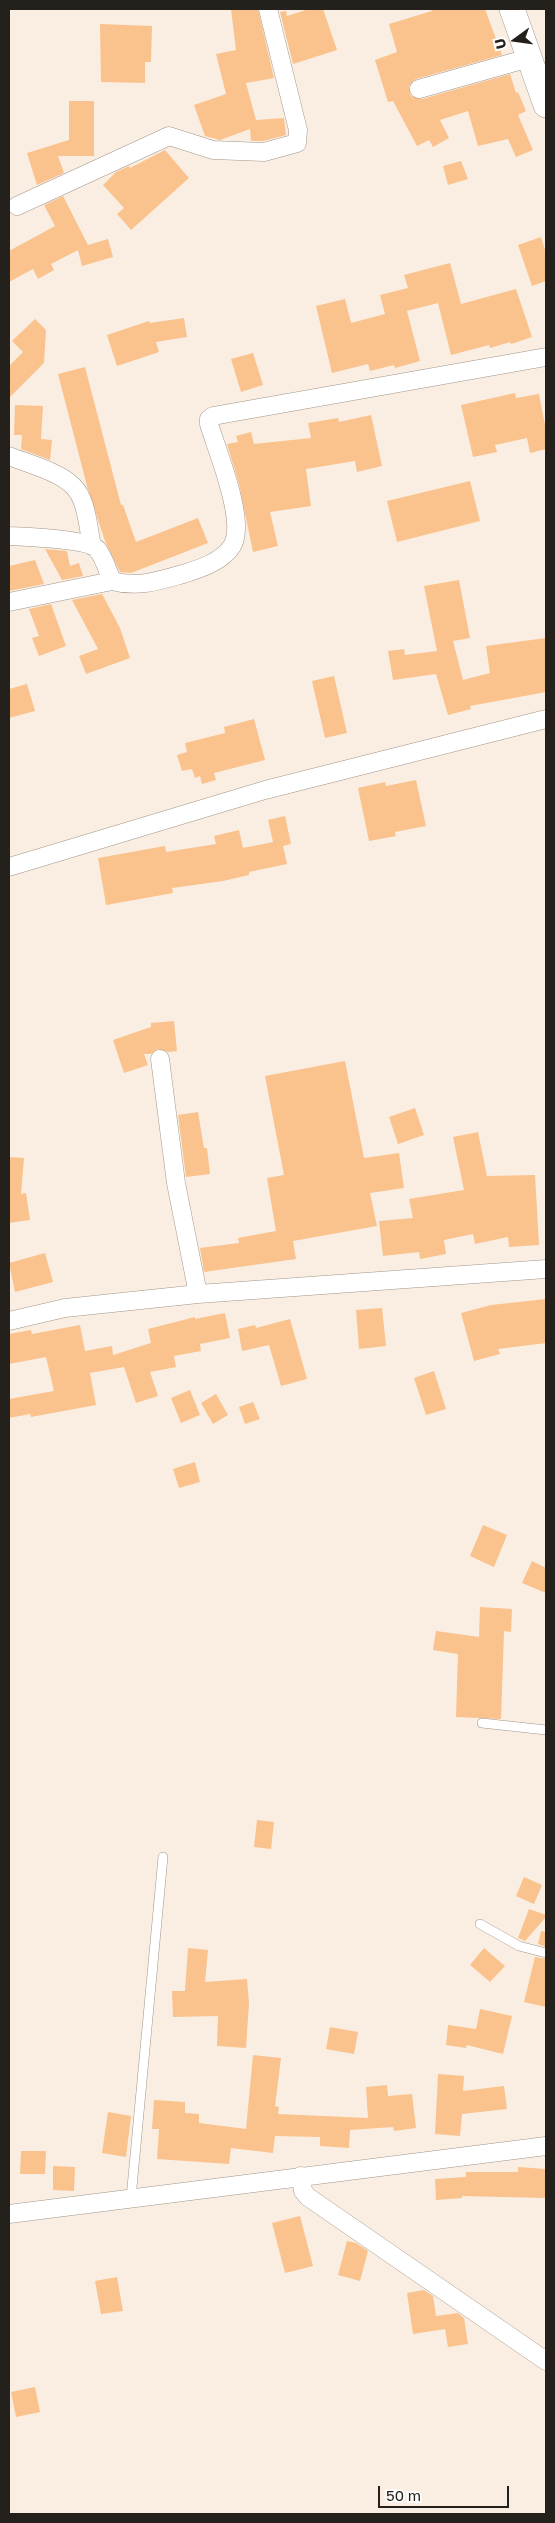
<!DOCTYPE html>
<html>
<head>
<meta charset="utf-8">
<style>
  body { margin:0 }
  #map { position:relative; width:555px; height:2523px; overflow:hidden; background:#faeee2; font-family:"Golos Text",sans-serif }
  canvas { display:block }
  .frame { position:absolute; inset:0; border:10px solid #24201b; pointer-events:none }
  .north { position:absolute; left:490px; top:15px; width:50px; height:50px; -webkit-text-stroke:4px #fdfdfd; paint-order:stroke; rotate:256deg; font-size:14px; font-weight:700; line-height:20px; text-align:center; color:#24201b }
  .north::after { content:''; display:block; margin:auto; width:18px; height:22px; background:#24201b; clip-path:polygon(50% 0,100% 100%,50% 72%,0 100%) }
  .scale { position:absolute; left:378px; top:2486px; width:131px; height:22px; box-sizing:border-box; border:2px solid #24201b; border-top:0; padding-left:6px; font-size:15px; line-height:18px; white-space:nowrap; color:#24201b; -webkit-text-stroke:4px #fdfdfd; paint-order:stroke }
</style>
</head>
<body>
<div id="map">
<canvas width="555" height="2523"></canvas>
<div class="frame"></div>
<div class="north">U</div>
<div class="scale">50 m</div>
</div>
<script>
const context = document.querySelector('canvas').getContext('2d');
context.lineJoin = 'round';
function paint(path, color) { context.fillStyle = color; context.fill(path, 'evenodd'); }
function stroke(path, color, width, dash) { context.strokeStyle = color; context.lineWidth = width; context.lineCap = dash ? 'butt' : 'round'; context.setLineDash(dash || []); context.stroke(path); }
paint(new Path2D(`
  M231 9H258L274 78 246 83 256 120 284 118 286 135 263 141H251L250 129 220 140 205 136 194 105 226 94 216 54 236 50Z
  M309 9H323L337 50 293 64 280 12 286 11 287 16Z
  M431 9H485L502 55 416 79 409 86 411 96 422 99 510 74 516 93 518 92 526 111 518 115 533 150 516 157 508 139 478 146 468 111 440 120 449 138 433 147 429 140 417 146 393 101 388 102 375 60 397 52 389 24 432 11Z
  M100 24 152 26 151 62H145V83L101 82Z
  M69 101H94V156H58L64 173 37 185 27 153 69 140Z
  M165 150 189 178 131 230 117 214 124 208 103 185 116 172 129 166 130 168Z
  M461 161 468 179 448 185 443 166Z
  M63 196 88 245 108 239 113 257 82 266 78 250 51 264 54 270 38 279 33 269 9 282V251L55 226 44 205Z
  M541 237 546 253V281L532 286 518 245Z
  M450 263 461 304 516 289 532 337 511 344 510 342 490 348 489 345 451 355 438 303 407 311 420 361 395 368 394 365 370 371 368 364 332 373 316 306 345 299 351 323 385 314 380 295 408 288 404 275Z
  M184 318 187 337 156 342 159 352 117 366 107 335 149 321 150 323Z
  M35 319 46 330 44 363 9 398V366L23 352 12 341Z
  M253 353 263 385 241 392 231 359Z
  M85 367 121 505H123L136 542 198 518 208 543 131 573 120 572 106 544 87 486 58 374Z
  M515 393 516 398 539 394 546 430V449L530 453 527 438 495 445 497 452 473 457 461 405Z
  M15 405 43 406 41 439 52 440 50 460 21 449 22 435H14Z
  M371 415 382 466 357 472 355 461 306 469 311 506 270 512 278 546 253 552 239 484 227 444 238 442 236 436 251 432 254 444 311 438 308 423 338 418 339 422Z
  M470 481 480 521 397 542 387 501Z
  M45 549 67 551 70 566 79 563 83 576 62 580Z
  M35 560 44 584 9 591V566Z
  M459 580 470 638 453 641 463 680 490 673 486 646 546 638V692L470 706 471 709 448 715 436 674 393 680 388 651 404 649 405 655 437 651 424 586Z
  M102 594 120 628 130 658 86 674 79 656 98 649 72 600Z
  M51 604 66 646 39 656 32 638 39 636 29 609Z
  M334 676 347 733 325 738 312 681Z
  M27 684 35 711 9 718V689Z
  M254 719 265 760 214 773 216 780 202 784 200 776 195 778 192 769 182 771 177 755 187 752 185 743 225 733 224 727Z
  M416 780 426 826 395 832 396 836 369 841 358 788 385 782 386 786Z
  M285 816 291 844 283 846 287 864 249 872V875L223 881 172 888 173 893 106 905 98 858 165 846 166 852 216 844 214 836 239 830 243 848 273 842 268 820Z
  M174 1021 177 1051 168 1052 158 1049 151 1054H144L148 1065 124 1073 113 1040 151 1027V1023Z
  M345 1061 364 1158 399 1153 404 1188 370 1193 377 1226 293 1241 296 1259 204 1272 200 1248 239 1243 238 1238 276 1231 267 1178 284 1175 265 1076Z
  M415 1108 424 1135 398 1144 389 1117Z
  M198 1112 204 1148H207L210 1174 186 1177 178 1115Z
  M478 1132 487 1176 535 1175 539 1245 509 1247 508 1237 475 1244 473 1234 444 1240 446 1254 420 1259 419 1252 383 1256 379 1221 413 1218 409 1199 464 1190 453 1137Z
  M9 1157 24 1158 21 1194 26 1193 30 1220 9 1223Z
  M45 1253 53 1282 15 1292 9 1263Z
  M546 1299V1343L498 1349 500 1354 474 1361 461 1313 491 1305Z
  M382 1308 386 1346 359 1349 356 1310Z
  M225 1313 230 1338 200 1344 201 1351 174 1356 176 1367 150 1372 158 1396 136 1403 124 1367 90 1373 96 1405 31 1417 30 1414 9 1418V1399L54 1391 46 1357 9 1364V1334L31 1330 32 1334 80 1325 85 1351 112 1346 113 1355 151 1343 148 1329 195 1317V1319Z
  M290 1319 307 1379 281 1386 269 1345 242 1351 238 1329 255 1325 256 1328Z
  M434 1371 446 1409 426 1415 414 1378Z
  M190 1390 200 1415 181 1423 171 1398Z
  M216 1394 228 1415 213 1424 201 1403Z
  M253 1402 260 1419 245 1424 239 1407Z
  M195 1462 200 1482 179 1488 173 1469Z
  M483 1525 507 1535 494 1567 470 1556Z
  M532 1561 546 1568V1593L522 1583Z
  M480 1607 512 1609 511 1632 504 1631 501 1719 456 1717 458 1654 433 1650 436 1631 479 1637Z
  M257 1820 274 1822 271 1849 254 1847Z
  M524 1877 542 1885 534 1904 516 1896Z
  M529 1909 546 1915V1917L525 1941 518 1938Z
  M541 1931 546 1932V1947L538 1944Z
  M188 1948 208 1950 205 1982 247 1979 249 2003 246 2048 217 2046 218 2016 173 2017 172 1991H185Z
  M484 1948 505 1966 490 1982 470 1965Z
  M535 1957 546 1959V2007L524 2002Z
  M480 2009 512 2016 503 2054 467 2045 466 2048 446 2045 448 2025 476 2029Z
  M330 2027 358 2032 354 2054 326 2049Z
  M253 2055 281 2058 275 2106 279 2107 278 2114 368 2118 366 2087 387 2085 388 2096 412 2094 416 2128 394 2131 393 2127 350 2130 349 2148 320 2146V2137L275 2136 273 2153 231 2148 229 2164 157 2159 159 2129H152L154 2100 185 2102V2113L199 2114V2123L246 2129Z
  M438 2074 464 2076 463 2091 504 2086 507 2109 462 2114 460 2136 435 2134Z
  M108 2112 131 2116 126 2157 102 2153Z
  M21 2151H46L45 2174H20Z
  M53 2166 75 2167 74 2191 53 2190Z
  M518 2167 546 2169V2198L462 2196V2198L436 2200 435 2179 466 2177V2172H518Z
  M300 2216 313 2266 285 2273 272 2223Z
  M347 2241 356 2243 368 2251 360 2281 338 2275Z
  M117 2277 123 2311 101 2314 95 2281Z
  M424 2290 433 2296 436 2316 458 2313 464 2318 468 2344 448 2347 445 2329 413 2334 407 2293Z
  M35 2387 40 2412 16 2417 11 2392Z`), '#fac28d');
const lane = new Path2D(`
  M482 1723 546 1730
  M480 1924 519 1946 546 1953
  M131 2198 163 1857`);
const street = new Path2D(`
  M419 89 529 58
  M17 206 169 136 213 150 264 152 297 143 298 130 268 9
  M9 456C26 463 60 472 73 486 87 499 88 528 92 546
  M9 536C26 537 87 539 97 549 104 557 108 572 112 581
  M9 602 112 581C138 588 158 581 183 574 199 569 222 562 232 546 247 522 217 451 209 424V419L213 416 546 357
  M9 867 265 790 546 719
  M160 1059 176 1183 198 1294
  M9 1321 65 1308 198 1294 546 1269
  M301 2176 303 2191 308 2197 546 2361
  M9 2214 546 2146`);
const secondary = new Path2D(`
  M512 9 546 105`);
stroke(lane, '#a1958a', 10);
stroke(street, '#a1958a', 19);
stroke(secondary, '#a1958a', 26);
stroke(lane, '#fff', 9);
stroke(street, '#fff', 18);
stroke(secondary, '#fff', 25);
</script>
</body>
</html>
